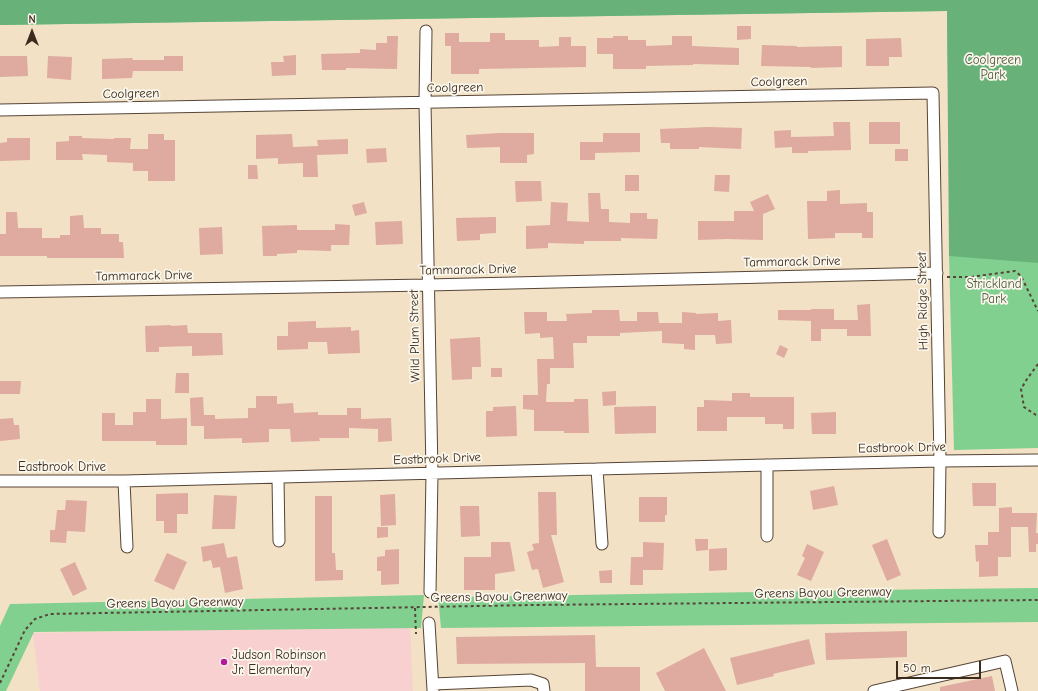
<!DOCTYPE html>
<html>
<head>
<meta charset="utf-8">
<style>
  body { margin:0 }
  #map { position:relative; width:1038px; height:691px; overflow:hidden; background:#f2e1c4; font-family:"Comic Neue",sans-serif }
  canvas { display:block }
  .north { position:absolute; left:12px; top:12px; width:40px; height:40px; -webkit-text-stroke:3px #fbf7ec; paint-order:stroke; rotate:0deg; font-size:11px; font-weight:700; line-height:16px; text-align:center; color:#3b2a1e }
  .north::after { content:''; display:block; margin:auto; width:14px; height:18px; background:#3b2a1e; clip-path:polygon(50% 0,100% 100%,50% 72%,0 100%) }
  .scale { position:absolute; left:896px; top:661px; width:85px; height:18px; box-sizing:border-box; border:2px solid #3b2a1e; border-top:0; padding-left:5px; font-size:12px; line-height:14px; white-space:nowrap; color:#3b2a1e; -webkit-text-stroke:3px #fbf7ec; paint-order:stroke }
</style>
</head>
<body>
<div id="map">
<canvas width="1038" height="691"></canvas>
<div class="north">N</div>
<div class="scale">50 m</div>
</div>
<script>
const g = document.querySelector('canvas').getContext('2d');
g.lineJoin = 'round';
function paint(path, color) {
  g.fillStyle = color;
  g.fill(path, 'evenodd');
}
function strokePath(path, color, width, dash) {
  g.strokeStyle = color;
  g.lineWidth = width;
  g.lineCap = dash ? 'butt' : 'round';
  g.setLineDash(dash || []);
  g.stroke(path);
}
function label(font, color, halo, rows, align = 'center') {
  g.font = font + ' "Comic Neue",sans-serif';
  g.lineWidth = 3.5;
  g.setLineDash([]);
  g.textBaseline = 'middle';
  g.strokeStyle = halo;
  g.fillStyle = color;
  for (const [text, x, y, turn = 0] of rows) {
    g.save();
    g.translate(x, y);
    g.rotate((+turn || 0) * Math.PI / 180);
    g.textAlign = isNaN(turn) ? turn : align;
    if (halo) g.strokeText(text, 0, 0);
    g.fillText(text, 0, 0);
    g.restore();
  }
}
const built = new Path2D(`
  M410,626L413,691H40L33,633Z`);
const green = new Path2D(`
  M0,0H1038V448L954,450L949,256V169L947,11L0,25Z
  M1038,588V622L441,628L438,596L453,597L940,589Z
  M424,595L421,628L34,632L6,691H0V626L10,604Z`);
const forest = new Path2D(`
  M0,0H1038V263L949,256L947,11L0,25Z`);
const building = new Path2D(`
  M737,26H751V39L737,40Z
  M445,33H459V42H490V33H505V40H539V47L559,46V37H571V46H586V67L479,69V74H451V46H445Z
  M387,36H398L397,69L346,68V70H322L321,54L360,53V49L376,50V43H387Z
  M613,36H628V40H646V46L672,45V36H692V46L739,48V65L693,64V65L646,66V69H613V54H597V38H613Z
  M901,38L902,57H889V66H866V39Z
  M762,45L797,46V47L842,46V67L811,68V67L761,66Z
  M296,55V75L272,76L271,62H284L283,56Z
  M0,56H27L28,76L0,77Z
  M48,56L72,57L71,80L47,78Z
  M164,56H183V71H133L132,78L102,79V59L132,58L133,60H164Z
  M833,122H850L851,150L808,151V153H792V147L775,148L774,131L791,130V137L834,136Z
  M869,122H900V144H869Z
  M708,127L742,128L741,149L699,147V149H670V143H661L660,129Z
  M500,133H534V154L527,155V163H500V147L467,148L466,135Z
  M603,133H640V152L595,153V160H580V142H603Z
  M148,134H164V140H175V181H148V171H133V163L107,162V155L82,154L83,160H56V142L69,141V136H82V138L114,139V138H131L130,149H148Z
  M292,134L293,147L318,146L317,140L348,139V154L317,155L318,177H303V163L278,164V158L256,159V135Z
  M7,138H30V160L0,161V143L7,142Z
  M386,148L387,162L367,163L366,149Z
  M895,149H908V161H895Z
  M248,165H257L258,179H248Z
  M625,175H639V191H625Z
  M715,175H730L729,192L714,191Z
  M515,181H541L542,201L516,202Z
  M840,190V204L867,203V212H873V238H862V233H835V238L808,239L807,201H827V191Z
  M588,193H600L601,209H609V222L630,223V213H647V219H658L657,239L621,238V241H584V244L548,243V248L526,249V226L550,225L551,202L568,203L567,221L589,222Z
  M768,194L775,209L763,214V240L727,239L698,240V221H734V211H754L750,202Z
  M364,202L367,213L355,216L352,205Z
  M6,212H17L18,228H42V238H60V235H70V216L83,215L84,228H101V234H119V242H123L124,258H47V256H0V234H6Z
  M496,217V233L480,234V240L457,241L456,218Z
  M402,221L403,244L376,245L375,222Z
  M335,224L350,225L349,245H331V251L297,250V253L277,254V256H263L262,226L297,225V230H335Z
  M222,227L223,254L200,255L199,228Z
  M870,304L871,336H847V329H821V341H811V321L778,320V310H811V309H834V320H858L857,305Z
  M592,310H619L620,321H637V312H658L659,323H682V312L696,313V314L718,313V321L731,320L732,343L716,344L715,335H695V350L684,349V344L662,343V331L620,333V336H587V343H573L574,368H550V384H547L546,402H574V399H588L589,433H564V431H534V410L523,409V395H538L537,359H554L553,337L540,338V333L525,334L524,312H547V321H567L566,314L592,313Z
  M316,321V328L351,327V331L359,330L360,353L328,354L327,342H308V349L277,350V336H288V322Z
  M171,325V326L187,325L188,333H222L223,355L192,356V346L159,347V352H146L145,326Z
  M480,337L481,367H472V379L452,380L450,339Z
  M780,345L788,349L784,358L776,354Z
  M491,368H502V377H491Z
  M176,373H189V393H175Z
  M0,381H21L20,394H0Z
  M616,391V405L603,406L602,392Z
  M732,393H750V397H794V429H783V424H765V417H727V431H697V407H704V400L732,401Z
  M256,396H277V404L293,403L294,413L318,412V415H347V408H361V419L391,418L392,441L378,442V429L349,428V438H319L320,441L291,442L290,429H269V442L242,443V438L204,439V426H191L190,398L203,397L204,415H215V419L248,418V408H256Z
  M146,399H161V419L187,418V445H156V441H102V413H115V425H133V412H146Z
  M516,406L517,436L486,437V411H493V407Z
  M656,406V433L615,434L614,407Z
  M836,412V434H812L811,413Z
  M13,418L14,425H19L20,439L0,441V419Z
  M972,483H996V506H973Z
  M834,486L838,505L813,510L810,491Z
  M538,492H556L557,535H551L564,582L543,588L538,569L532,570L527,552L534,550L532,544L539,543Z
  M188,493V514H177V533H164V521H156V494Z
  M395,494L396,525L381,526L380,495Z
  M214,495L237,496L235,529H212Z
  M315,496H332V553H335L336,570H343V580L315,581Z
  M639,497H667V515H665V522H639Z
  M66,500L87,501L85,532L67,531L66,543L50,542V530H55L57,510H65Z
  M460,506H479L480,536L461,537Z
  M1012,507V513H1037L1036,533H1038V544H1036V552H1029L1028,527H1011V557H998V576L979,577V561L976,562L975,545H988V532H999V508Z
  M377,527H388V537L377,538Z
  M695,539H708V550L696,551Z
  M887,539L901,575L887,581L872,545Z
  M491,542H510L515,571L495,574V590H464V557H491Z
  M643,542L664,543L663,570H643V585H630L631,557H643Z
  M224,543L227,558L237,556L243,589L225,593L220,567L213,568L211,560L203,562L201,547Z
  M807,544L824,552L811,581L797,575L805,558L802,556Z
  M727,548V570L709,571V549Z
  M399,549V584L381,585V571H377V557L385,556V550Z
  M167,553L187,562L174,590L154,581Z
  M75,562L87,589L73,596L60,569Z
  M612,570V583H600L599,571Z
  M907,631V657L826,660L825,633Z
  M595,635L596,667H640V691H585V663L457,664L456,637Z
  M809,639L815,664L773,674L774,676L737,685L730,658Z
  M704,648L726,691H665L656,673Z
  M992,676L995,691H940V687Z`);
const path = new Path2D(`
  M947,277H970L1015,271L1021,276L1038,311
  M1038,364L1027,379L1021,389L1024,407L1036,415L1038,416
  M415,608L416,634
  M0,683L25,630L35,619L50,614L532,605L1038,600`);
const minor = new Path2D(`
  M426,31L425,103L432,473L430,592
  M0,110L933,93L940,461L939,532
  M0,292L428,285L937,273
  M767,465V536
  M597,469L602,544
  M278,478L279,541
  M0,481H124L597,469L940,461L1038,460
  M124,481L127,547
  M429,623L433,690
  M433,684L531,680L543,684L544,691
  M874,691L1005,661L1012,691`);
const markers = [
  [224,662,4,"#b5179e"]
];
const parkNames = [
  ["Coolgreen",993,60],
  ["Park",993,75],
  ["Strickland",994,284],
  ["Park",994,299]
];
const streetNames = [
  ["Coolgreen",779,82,-1],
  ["Coolgreen",455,88,-1],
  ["Coolgreen",131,94,-1],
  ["Tammarack Drive",792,262,-1],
  ["Tammarack Drive",468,270,-1],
  ["Tammarack Drive",144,276,-1],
  ["High Ridge Street",923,301,-91],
  ["Wild Plum Street",415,336,-91],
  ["Eastbrook Drive",902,448,-1],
  ["Eastbrook Drive",437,459,-2],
  ["Eastbrook Drive",62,467],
  ["Greens Bayou Greenway",823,593,-1],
  ["Greens Bayou Greenway",499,597,-1],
  ["Greens Bayou Greenway",175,603,-1]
];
const poiNames = [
  ["Judson Robinson",232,655],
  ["Jr. Elementary",232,670]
];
paint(built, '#f7d0cf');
paint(green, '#81d090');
paint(forest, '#68b27a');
paint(building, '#dfaaa0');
strokePath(minor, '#564537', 13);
strokePath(path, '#564537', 2, [3, 3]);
strokePath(minor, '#fff', 11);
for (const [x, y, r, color] of markers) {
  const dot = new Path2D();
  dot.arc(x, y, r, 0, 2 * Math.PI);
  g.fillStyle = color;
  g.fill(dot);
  strokePath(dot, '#fbf7ec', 1.5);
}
label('13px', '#505c40', '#fbf7ec', parkNames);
label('13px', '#3b2a1e', '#fbf7ec', streetNames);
label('13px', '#3b2a1e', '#fbf7ec', poiNames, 'left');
</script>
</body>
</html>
